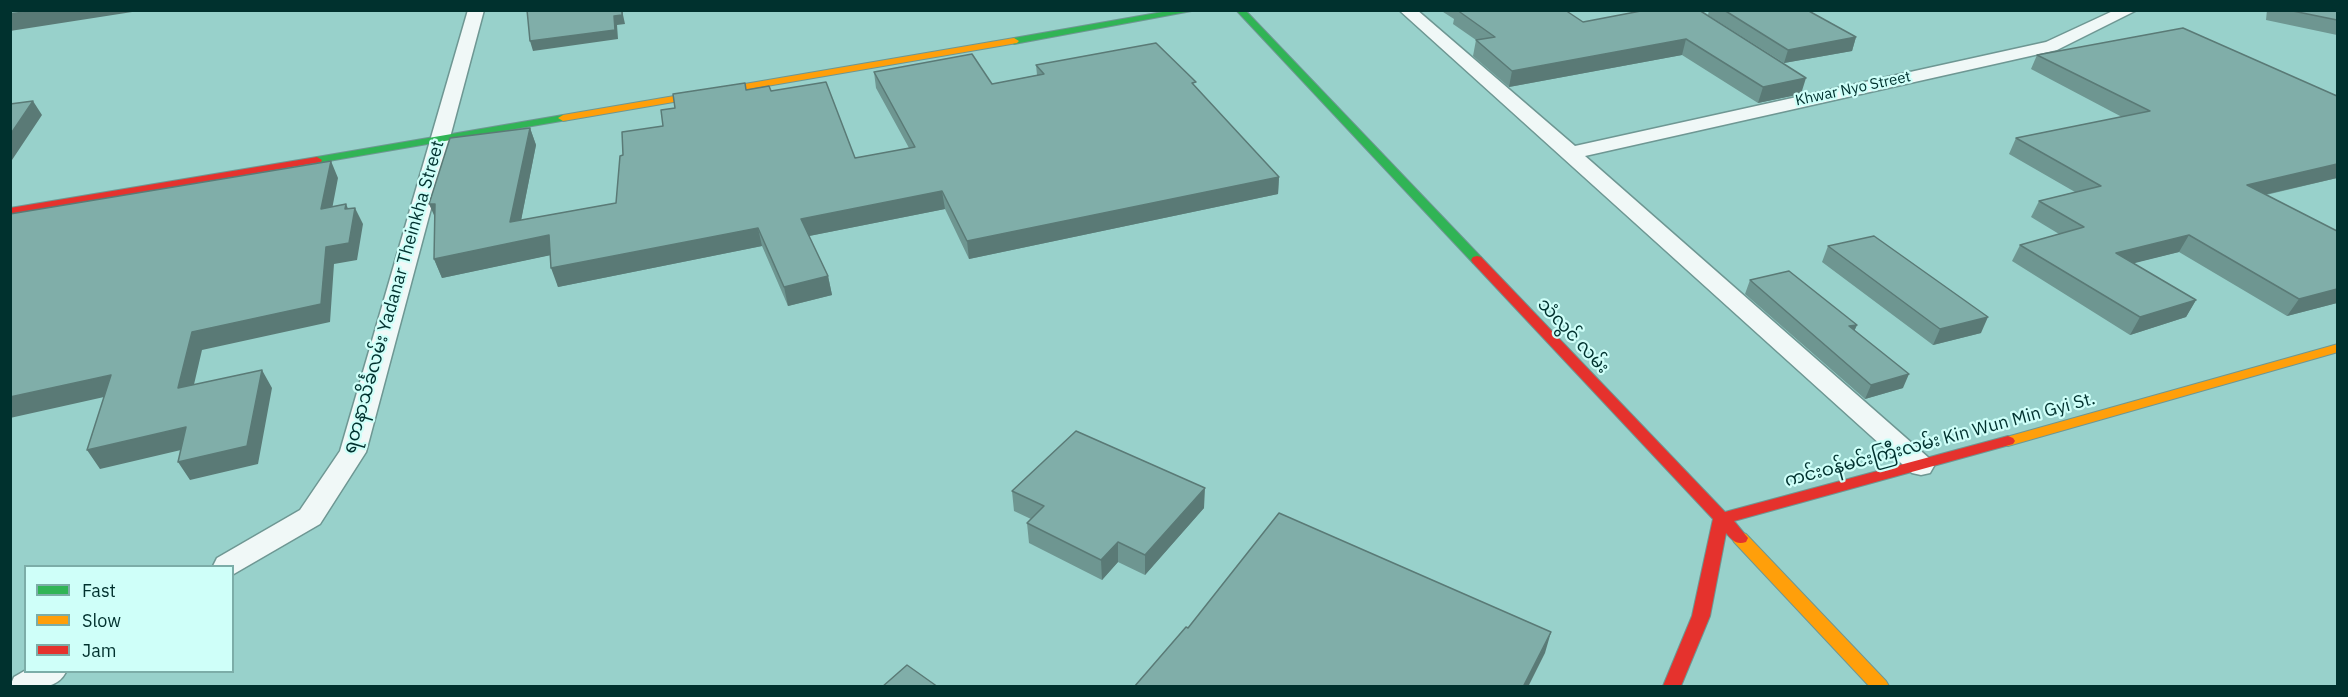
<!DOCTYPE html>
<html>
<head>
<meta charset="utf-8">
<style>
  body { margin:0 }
  #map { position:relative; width:2348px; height:697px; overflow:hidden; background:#98d1cb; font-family:"IBM Plex Sans",sans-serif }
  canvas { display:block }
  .frame { position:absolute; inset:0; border:12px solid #00312e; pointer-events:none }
  .legend { position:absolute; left:24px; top:565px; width:210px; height:108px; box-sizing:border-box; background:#cffff9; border:2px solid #7cada8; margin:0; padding:8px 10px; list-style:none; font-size:18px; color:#00312e }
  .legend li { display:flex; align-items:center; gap:12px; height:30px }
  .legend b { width:30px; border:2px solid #7cada8 }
</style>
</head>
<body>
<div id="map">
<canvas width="2348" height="697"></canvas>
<div class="frame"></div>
<ul class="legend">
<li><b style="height:8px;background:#30b455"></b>Fast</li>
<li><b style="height:8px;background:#ff9f0a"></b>Slow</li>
<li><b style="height:8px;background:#e5322d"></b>Jam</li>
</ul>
</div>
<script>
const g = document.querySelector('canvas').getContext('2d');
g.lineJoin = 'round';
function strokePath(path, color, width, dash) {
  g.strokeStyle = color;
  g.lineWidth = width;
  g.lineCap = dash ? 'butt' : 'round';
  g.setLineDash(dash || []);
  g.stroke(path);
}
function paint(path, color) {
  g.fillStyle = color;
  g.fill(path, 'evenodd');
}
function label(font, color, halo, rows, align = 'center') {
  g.font = font + ' "IBM Plex Sans","Noto Sans Myanmar",sans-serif';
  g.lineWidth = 4.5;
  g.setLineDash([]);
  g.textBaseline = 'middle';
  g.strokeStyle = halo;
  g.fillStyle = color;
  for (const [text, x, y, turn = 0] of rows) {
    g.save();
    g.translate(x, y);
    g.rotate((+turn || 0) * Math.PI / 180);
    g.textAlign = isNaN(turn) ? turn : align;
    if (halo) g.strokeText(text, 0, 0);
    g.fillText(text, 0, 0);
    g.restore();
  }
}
const street = new Path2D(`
  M468,10H484L366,452L320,524L232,575V566H213L217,558L300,510L340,451Z
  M1399,10H1417L1575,146L2046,42L2115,10H2137L2057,50L1585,156L1930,459L1934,466L1930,473L1921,475L1912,473Z
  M26,670V672H66C55,693 31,686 10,686L14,677Z`);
const fast = new Path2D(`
  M1174,10H1197L1014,44L1009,41L1014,38Z
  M1236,10H1245L1481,257L1483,260L1481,263H1473Z
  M563,115L567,116V120L317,163L312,160L317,157Z`);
const slow = new Path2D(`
  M1014,38L1019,41L1017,43L563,121L558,118L563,115Z
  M2338,344V352L2008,446L2003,444L2001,441L2003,438Z
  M1740,532L1746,534L1886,681L1889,686H1869L1734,542L1732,538L1734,534Z`);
const jam = new Path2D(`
  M317,157L322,160L321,162L10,215V208Z
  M1477,256L1481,257L1725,512L2008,436L2013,438L2015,441L2013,444L1734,521L1748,538L1746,542C1736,545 1732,540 1726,533L1710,616L1681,686H1663L1692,616L1713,519L1473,263L1471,260L1473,257Z`);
const wall = new Path2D(`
  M1440,10H1565L1583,22L1646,10L1801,94L1758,103L1682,55L1509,87L1473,56L1476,40L1453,24L1454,19Z
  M1709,10H1807L1856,37L1852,51L1784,63L1708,15Z
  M2267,10H2337V35L2266,20Z
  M2037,55L2337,96V178L2266,195L2337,231V303L2287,316L2179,252L2133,263L2196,300L2186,317L2130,335L2012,261L2020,245L2059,234L2031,217L2039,201L2075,192L2009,154L2016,138L2122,117L2031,69Z
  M1036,65L1196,88L1279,177L1278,194L969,259L945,209L809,236L828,276L832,295L788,306L762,246L558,287L550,255L442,278L434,259L530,128L536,145L521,220L616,203L623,155L663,126L675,108L746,90L771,91L855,158L909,148L876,88L874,72L992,84L1037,75Z
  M1828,246L1981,333L1933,345L1822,262Z
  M1750,280L1857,325L1854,331L1903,388L1865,399L1745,294Z
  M1012,491L1204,508L1145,575L1118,562L1102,580L1029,543L1027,523L1031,519L1014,511Z`);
const shadedWall = new Path2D(`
  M37,10H145L10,31V14Z
  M622,10L625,24L617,25L618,39L533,51L530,41L614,16Z
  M1856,37L1852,51L1784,63L1788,50Z
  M1686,39L1682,55L1509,87L1512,71Z
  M1806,78L1801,94L1758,103L1763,87Z
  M33,101L42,115L10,163V135Z
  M530,128L536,145L517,241L510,222Z
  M331,161L338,178L329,225L321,209Z
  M2337,164V178L2237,201L2247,185Z
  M1279,177L1278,194L969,259L967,241Z
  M942,191L945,209L804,237L801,219Z
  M346,204L353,220L355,208L363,224L357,260L334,264L330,322L202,350L189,406L178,388L192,332L326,247L345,209Z
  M429,204H435L437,222Z
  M758,228L762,246L558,287L551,268Z
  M549,235L556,254L442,278L434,259Z
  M2189,235L2179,252L2107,270L2116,253Z
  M828,276L832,295L788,306L784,287Z
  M2337,289V303L2287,316L2299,299Z
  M2196,300L2186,317L2130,335L2140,317Z
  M1988,317L1981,333L1933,345L1940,329Z
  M1857,325L1851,338L1849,326Z
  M262,370L272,388L258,464L190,480L178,462Z
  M1909,374L1903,388L1865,399L1871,385Z
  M111,375L122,393L10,418V397Z
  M186,427L198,446L100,469L87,450Z
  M1205,488L1204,508L1145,575V555Z
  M1118,542V562L1102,580L1101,560Z
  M1551,632L1545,653L1528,687H1523Z`);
const building = new Path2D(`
  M10,10H37L10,14Z
  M527,10H622V15L614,16L615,30L530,41Z
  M1457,10H1565L1583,22L1646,10H1699L1806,78L1763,87L1686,39L1512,71L1476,40L1495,37Z
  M1724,10H1807L1856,37L1788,50Z
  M2288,10H2337V20Z
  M2183,28L2337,96V164L2247,185L2337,231V289L2299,299L2189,235L2116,253L2196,300L2140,317L2020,245L2084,227L2039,201L2101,186L2016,138L2150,111L2037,55Z
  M1156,43L1196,82L1192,83L1279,177L967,241L942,191L801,219L828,276L784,287L758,228L551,268L549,235L434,259L435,204H429L450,138L530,128L510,222L616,203L620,156L623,155L622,132L663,126L661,110L675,108L673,94L745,83L746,90L769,86L771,91L826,82L855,158L915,147L874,72L972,54L992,84L1044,74L1036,65Z
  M33,101L10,135V104Z
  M331,161L321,209L346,204L345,209L355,208L349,243L326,247L321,304L192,332L178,388L262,370L247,446L178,462L186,427L87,450L111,375L10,397V214Z
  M1874,236L1988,317L1940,329L1828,246Z
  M1789,271L1857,325L1849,326L1909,374L1871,385L1750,280Z
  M1076,431L1205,488L1145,555L1118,542L1101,560L1027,523L1044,506L1012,491Z
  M1279,513L1551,632L1523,687H1134L1186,627L1188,628Z
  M907,665L938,687H882Z`);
const farStreetnames = [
  ["Khwar Nyo Street",1853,89,-12]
];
const streetNames = [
  ["ရတနာသိင်္ခလမ်း Yadanar Theinkha Street",394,297,-74],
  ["သံလွင် လမ်း",1573,336,47],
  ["ကင်းဝန်မင်းကြီးလမ်း Kin Wun Min Gyi St.",1940,440,-15]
];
strokePath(street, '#6e9793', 3);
strokePath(fast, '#6e9793', 2);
strokePath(slow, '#6e9793', 2);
strokePath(jam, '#6e9793', 2);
paint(street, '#f0f8f7');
paint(fast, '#30b455');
paint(slow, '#ff9f0a');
paint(jam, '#e5322d');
paint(wall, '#6e9691');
paint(shadedWall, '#5a7a76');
paint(building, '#80aea9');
strokePath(building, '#5a7a76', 1.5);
label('15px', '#00312e', '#cffff9', farStreetnames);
label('18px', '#00312e', '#cffff9', streetNames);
</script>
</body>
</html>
